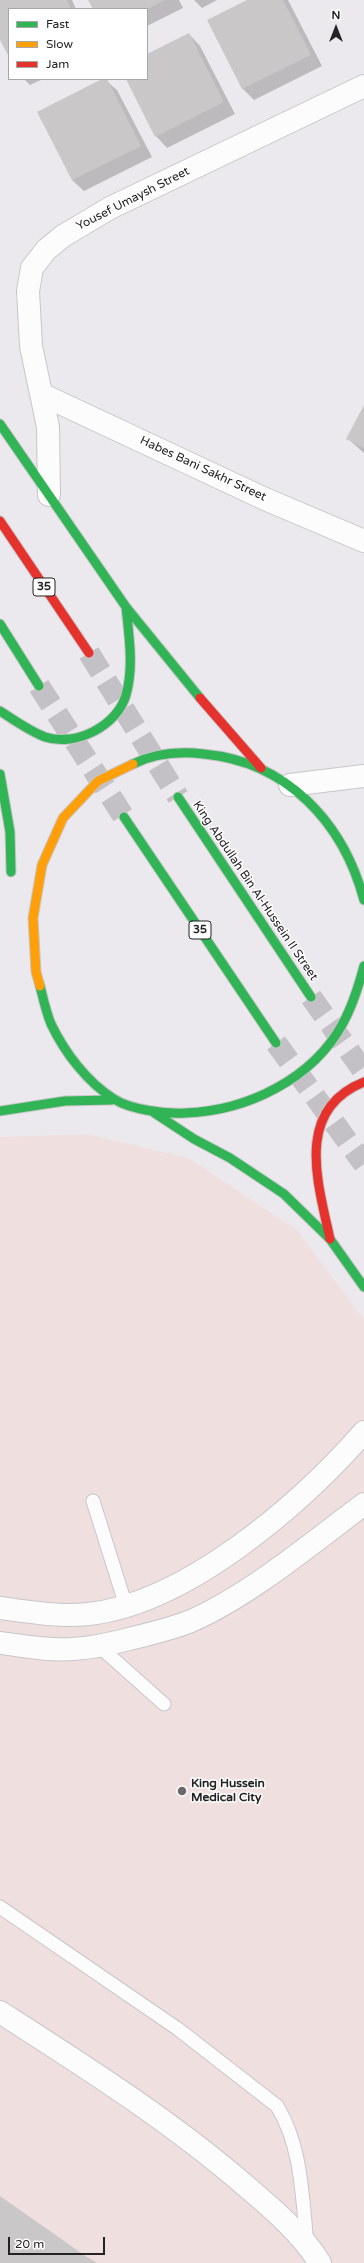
<!DOCTYPE html>
<html>
<head>
<meta charset="utf-8">
<style>
  body { margin:0 }
  #map { position:relative; width:364px; height:2263px; overflow:hidden; background:#ebe9ed; font-family:"Varela Round",sans-serif }
  canvas { display:block }
  .legend { position:absolute; left:8px; top:8px; width:140px; height:72px; box-sizing:border-box; background:#fff; border:1px solid #a7a7a7; margin:0; padding:5px 7px; list-style:none; font-size:12px; color:#242224 }
  .legend li { display:flex; align-items:center; gap:8px; height:20px }
  .legend b { width:20px; border:1px solid #a7a7a7 }
  .north { position:absolute; left:316px; top:8px; width:40px; height:40px; -webkit-text-stroke:3px #fff; paint-order:stroke; rotate:0deg; font-size:11px; font-weight:700; line-height:16px; text-align:center; color:#242224 }
  .north::after { content:''; display:block; margin:auto; width:14px; height:18px; background:#242224; clip-path:polygon(50% 0,100% 100%,50% 72%,0 100%) }
  .scale { position:absolute; left:8px; top:2237px; width:97px; height:18px; box-sizing:border-box; border:2px solid #242224; border-top:0; padding-left:5px; font-size:12px; line-height:14px; white-space:nowrap; color:#242224; -webkit-text-stroke:3px #fff; paint-order:stroke }
</style>
</head>
<body>
<div id="map">
<canvas width="364" height="2263"></canvas>
<ul class="legend">
<li><b style="height:5px;background:#30b455"></b>Fast</li>
<li><b style="height:5px;background:#ff9f0a"></b>Slow</li>
<li><b style="height:5px;background:#e5322d"></b>Jam</li>
</ul>
<div class="north">N</div>
<div class="scale">20 m</div>
</div>
<script>
const g = document.querySelector('canvas').getContext('2d');
g.lineJoin = 'round';
function paint(path, color) {
  g.fillStyle = color;
  g.fill(path, 'evenodd');
}
function strokePath(path, color, width, dash) {
  g.strokeStyle = color;
  g.lineWidth = width;
  g.lineCap = dash ? 'butt' : 'round';
  g.setLineDash(dash || []);
  g.stroke(path);
}
function label(font, color, halo, rows, align = 'center') {
  g.font = font + ' "Varela Round",sans-serif';
  g.lineWidth = 3;
  g.setLineDash([]);
  g.textBaseline = 'middle';
  g.strokeStyle = halo;
  g.fillStyle = color;
  for (const [text, x, y, turn = 0] of rows) {
    g.save();
    g.translate(x, y);
    g.rotate((+turn || 0) * Math.PI / 180);
    g.textAlign = isNaN(turn) ? turn : align;
    if (halo) g.strokeText(text, 0, 0);
    g.fillText(text, 0, 0);
    g.restore();
  }
}
const medical = new Path2D(`
  M87,1134L188,1158L297,1230L364,1320V2263H0V1137Z`);
const shadow = new Path2D(`
  M0,0H72L76,9H9V55L0,37Z
  M89,0H179L183,8L147,26V9H94Z
  M194,0H217L202,8Z
  M249,0H288L322,66L254,100L243,89L208,21Z
  M189,34L200,46L235,114L167,148L156,136L127,79H147V55Z
  M24,79H43L30,85Z
  M104,79L117,90L152,157L84,191L72,180L38,112Z
  M364,407V453L347,438Z`);
const building = new Path2D(`
  M0,0H67L71,9H9V57L0,40Z
  M88,0H165L147,9H93Z
  M247,0H283L311,55L242,89L207,20Z
  M189,33L224,102L155,137L126,79H147V54Z
  M102,79H107L141,146L72,180L37,112Z
  M364,405V448L346,439Z
  M0,2196L84,2255L97,2263H0Z`);
const highwayTunnel = new Path2D(`
  M89,653L178,797
  M39,686L124,817
  M311,997L364,1072
  M276,1043L364,1164`);
const lane = new Path2D(`
  M93,1501L126,1606
  M100,1647L164,1704
  M0,1907L178,2029L277,2106C302,2146 302,2198 307,2243`);
const street = new Path2D(`
  M43,395L265,499L364,541
  M49,495L48,427L31,346L28,291L32,268L46,250L63,236L110,208L364,86
  M290,785L364,776
  M0,1608C29,1612 59,1617 88,1614C186,1604 301,1504 364,1432
  M0,1643C24,1646 48,1651 73,1649C92,1648 110,1644 129,1639C150,1634 171,1629 191,1621C250,1595 312,1543 364,1504
  M0,2012C84,2066 171,2121 247,2187C274,2210 301,2233 320,2263`);
const fast = new Path2D(`
  M0,424L126,607L200,698
  M0,624L39,686
  M0,711C14,720 29,731 45,737C76,747 117,726 126,695C134,667 129,636 126,607
  M133,764C155,753 179,751 204,754C287,762 343,822 364,900
  M0,774L10,832L11,872
  M178,797L311,997
  M124,817L276,1043
  M40,986C43,998 46,1012 51,1024C65,1053 87,1082 114,1099C131,1110 166,1114 185,1113C247,1111 313,1079 343,1023C353,1005 359,985 364,966
  M0,1111L65,1101L112,1100
  M153,1112L194,1139L230,1158L284,1194L330,1239L364,1287`);
const slow = new Path2D(`
  M40,986L36,972L33,918L42,865L63,818L98,781L133,764`);
const jam = new Path2D(`
  M0,521L89,653
  M200,698L261,768
  M330,1239C318,1183 294,1110 364,1082`);
const markers = [
  [182,1791,5,"#6a686a"]
];
const shields = [
  [44,587,22],
  [200,930,22]
];
const shieldNames = [
  ["35",44,587],
  ["35",200,930]
];
const streetNames = [
  ["Yousef Umaysh Street",133,199,-27],
  ["Habes Bani Sakhr Street",203,469,25],
  ["King Abdullah Bin Al-Hussein II Street",255,891,56]
];
const poiNames = [
  ["King Hussein",191,1784],
  ["Medical City",191,1798]
];
paint(medical, '#efe0df');
paint(shadow, '#0003');
paint(building, '#c9c7c8');
strokePath(highwayTunnel, '#c3c1c5', 22, [22, 11]);
strokePath(lane, '#c8c6c9', 15);
strokePath(street, '#c8c6c9', 24);
strokePath(fast, '#c8c6c9', 11);
strokePath(slow, '#c8c6c9', 11);
strokePath(jam, '#c8c6c9', 11);
strokePath(lane, '#fcfcfc', 13);
strokePath(street, '#fcfcfc', 22);
strokePath(fast, '#30b455', 9);
strokePath(slow, '#ff9f0a', 9);
strokePath(jam, '#e5322d', 9);
for (const [x, y, r, color] of markers) {
  const dot = new Path2D();
  dot.arc(x, y, r, 0, 2 * Math.PI);
  g.fillStyle = color;
  g.fill(dot);
  strokePath(dot, '#fff', 1.5);
}
for (const [x, y, w] of shields) {
  const box = new Path2D();
  box.roundRect(x - w / 2, y - 9, w, 18, 3);
  g.fillStyle = '#fff';
  g.fill(box);
  strokePath(box, '#242224', 1);
}
label('bold 11px', '#242224', null, shieldNames);
label('12px', '#242224', '#fff', streetNames);
label('bold 12px', '#242224', '#fff', poiNames, 'left');
</script>
</body>
</html>
